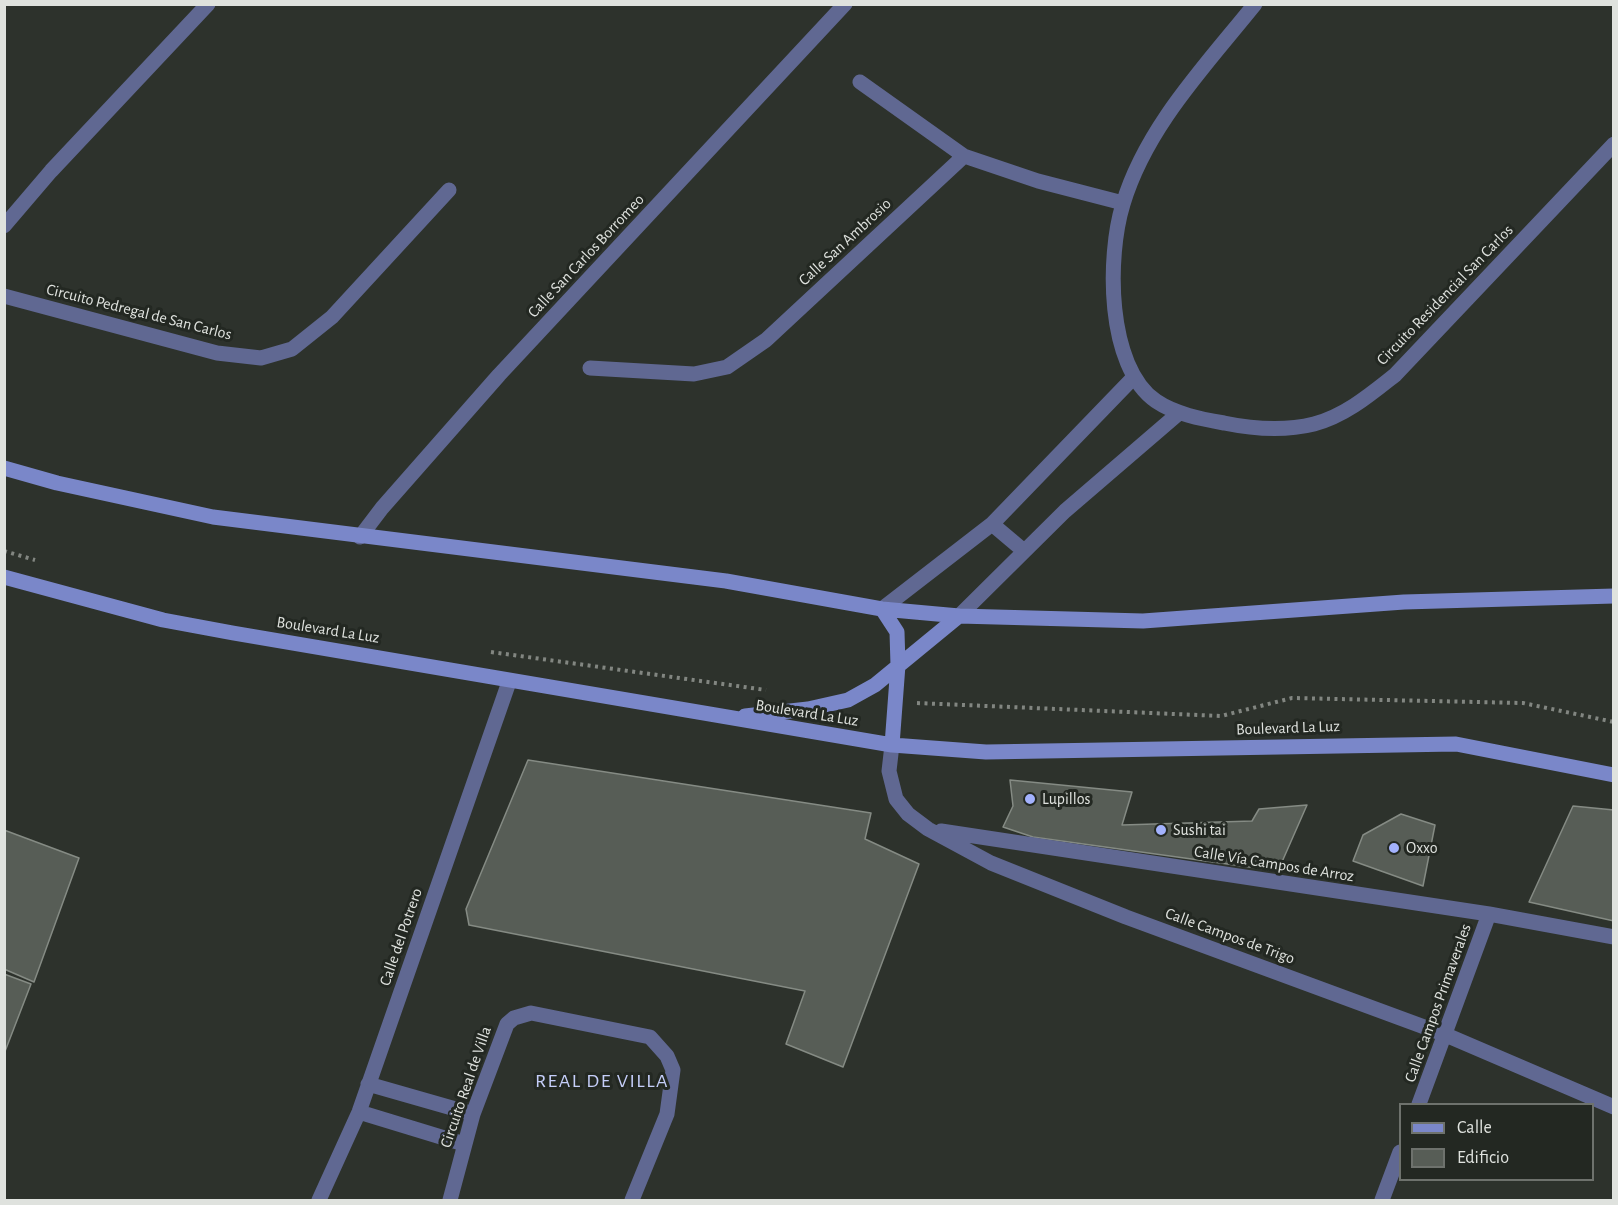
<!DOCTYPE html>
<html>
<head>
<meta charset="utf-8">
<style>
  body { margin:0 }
  #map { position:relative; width:1618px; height:1205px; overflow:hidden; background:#2d322c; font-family:"Alegreya Sans",sans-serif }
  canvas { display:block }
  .frame { position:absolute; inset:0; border:6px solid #dfe2de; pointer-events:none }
  .legend { position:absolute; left:1399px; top:1103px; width:195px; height:78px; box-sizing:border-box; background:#232822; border:2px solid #6e726d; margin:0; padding:8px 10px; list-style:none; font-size:18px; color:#dfe2de }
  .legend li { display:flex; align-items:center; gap:12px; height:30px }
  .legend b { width:30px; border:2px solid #6e726d }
</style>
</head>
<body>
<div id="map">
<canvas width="1618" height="1205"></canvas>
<div class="frame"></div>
<ul class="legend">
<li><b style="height:8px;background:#7a87c9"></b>Calle</li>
<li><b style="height:16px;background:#575d56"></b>Edificio</li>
</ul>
</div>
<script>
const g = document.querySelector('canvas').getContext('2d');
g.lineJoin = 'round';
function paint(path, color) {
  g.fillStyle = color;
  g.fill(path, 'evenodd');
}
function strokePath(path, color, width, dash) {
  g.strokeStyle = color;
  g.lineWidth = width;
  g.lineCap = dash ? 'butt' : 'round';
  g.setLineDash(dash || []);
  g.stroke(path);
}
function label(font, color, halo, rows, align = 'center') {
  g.font = font + ' "Alegreya Sans",sans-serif';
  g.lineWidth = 6;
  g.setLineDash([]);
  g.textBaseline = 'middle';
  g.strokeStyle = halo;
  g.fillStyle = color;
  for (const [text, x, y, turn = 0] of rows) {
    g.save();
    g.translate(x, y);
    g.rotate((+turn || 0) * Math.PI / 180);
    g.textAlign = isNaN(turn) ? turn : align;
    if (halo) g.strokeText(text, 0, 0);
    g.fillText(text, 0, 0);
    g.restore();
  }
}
const building = new Path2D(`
  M528,760L871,813L865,839L919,864L843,1067L786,1044L805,991L469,925L466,909Z
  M1010,780L1132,792L1122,825L1252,821L1259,809L1307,805L1278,871L1033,837L1003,827L1013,806Z
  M1573,806L1614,810V921L1529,902Z
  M1401,814L1435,825L1423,886L1353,861L1363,835Z
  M4,830L79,858L34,982L4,969Z
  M4,974L31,984L4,1054Z`);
const path = new Path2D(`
  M4,551L35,560
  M491,652L766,690
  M917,703L1221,716L1292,698L1523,703L1614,722`);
const street = new Path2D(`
  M1255,4C1206,65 1146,127 1123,204C1107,256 1106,366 1156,401C1175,414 1201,419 1224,423C1253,429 1286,431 1314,424C1345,416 1371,394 1395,375L1614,144
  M860,82L964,156
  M4,226L51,171L208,4
  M4,296L217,353L261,358L292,349L332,317L449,190
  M590,368L694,374L727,367L766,340L964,156L1038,181L1123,203
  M992,524L1024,551
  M360,537L382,508L499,375L845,4
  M882,609L992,524L1134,377
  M959,616L1065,511L1179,413
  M892,745L889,771L896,799L908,814L928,829L991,863L1126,917L1446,1035L1614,1107
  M941,831L1489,914L1614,937
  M368,1084L473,1114
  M1419,1104L1489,914
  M359,1112L464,1144
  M319,1200L359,1112L509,682
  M450,1200L473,1114L507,1024L514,1018L531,1013L650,1037L667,1056L673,1070L667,1114L632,1200
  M1382,1200L1400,1152`);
const secondary = new Path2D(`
  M4,468L57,483L213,517L726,581L882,609L959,616L1143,621L1404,602L1614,596
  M4,577L163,620L233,633L892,745L986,752L1456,744L1614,775
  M882,609L897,632L898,665L892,745
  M745,716L808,709L848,700L875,685L959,616`);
const markers = [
  [1030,799,6,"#a3b2fd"],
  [1161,830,6,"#a3b2fd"],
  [1394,848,6,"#a3b2fd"]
];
const streetNames = [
  ["Calle San Ambrosio",845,242,-43],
  ["Calle San Carlos Borromeo",586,256,-47],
  ["Circuito Residencial San Carlos",1445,295,-46],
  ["Circuito Pedregal de San Carlos",139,312,14],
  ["Boulevard La Luz",328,630,9],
  ["Boulevard La Luz",807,713,9],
  ["Boulevard La Luz",1288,728,-2],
  ["Calle Vía Campos de Arroz",1274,864,9],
  ["Calle Campos de Trigo",1230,936,20],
  ["Calle del Potrero",401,937,-71],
  ["Calle Campos Primaverales",1438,1003,-70],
  ["Circuito Real de Villa",466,1087,-71]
];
const poiNames = [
  ["Lupillos",1042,799],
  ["Sushi tai",1173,830],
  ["Oxxo",1406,848]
];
const quarterNames = [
  ["REAL DE VILLA",602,1081]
];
paint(building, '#575d56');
strokePath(building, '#858b84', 1.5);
strokePath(path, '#828681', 4, [3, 4.5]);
strokePath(street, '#606892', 15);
strokePath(secondary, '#7a87c9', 15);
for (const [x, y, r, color] of markers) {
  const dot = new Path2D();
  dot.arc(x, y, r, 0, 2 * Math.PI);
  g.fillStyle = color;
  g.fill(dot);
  strokePath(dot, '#232822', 2);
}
label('16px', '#dfe2de', '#232822', streetNames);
label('16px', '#dfe2de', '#232822', poiNames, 'left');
g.letterSpacing = '1.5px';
label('20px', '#c5cef9', '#232822', quarterNames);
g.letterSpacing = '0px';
</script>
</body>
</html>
